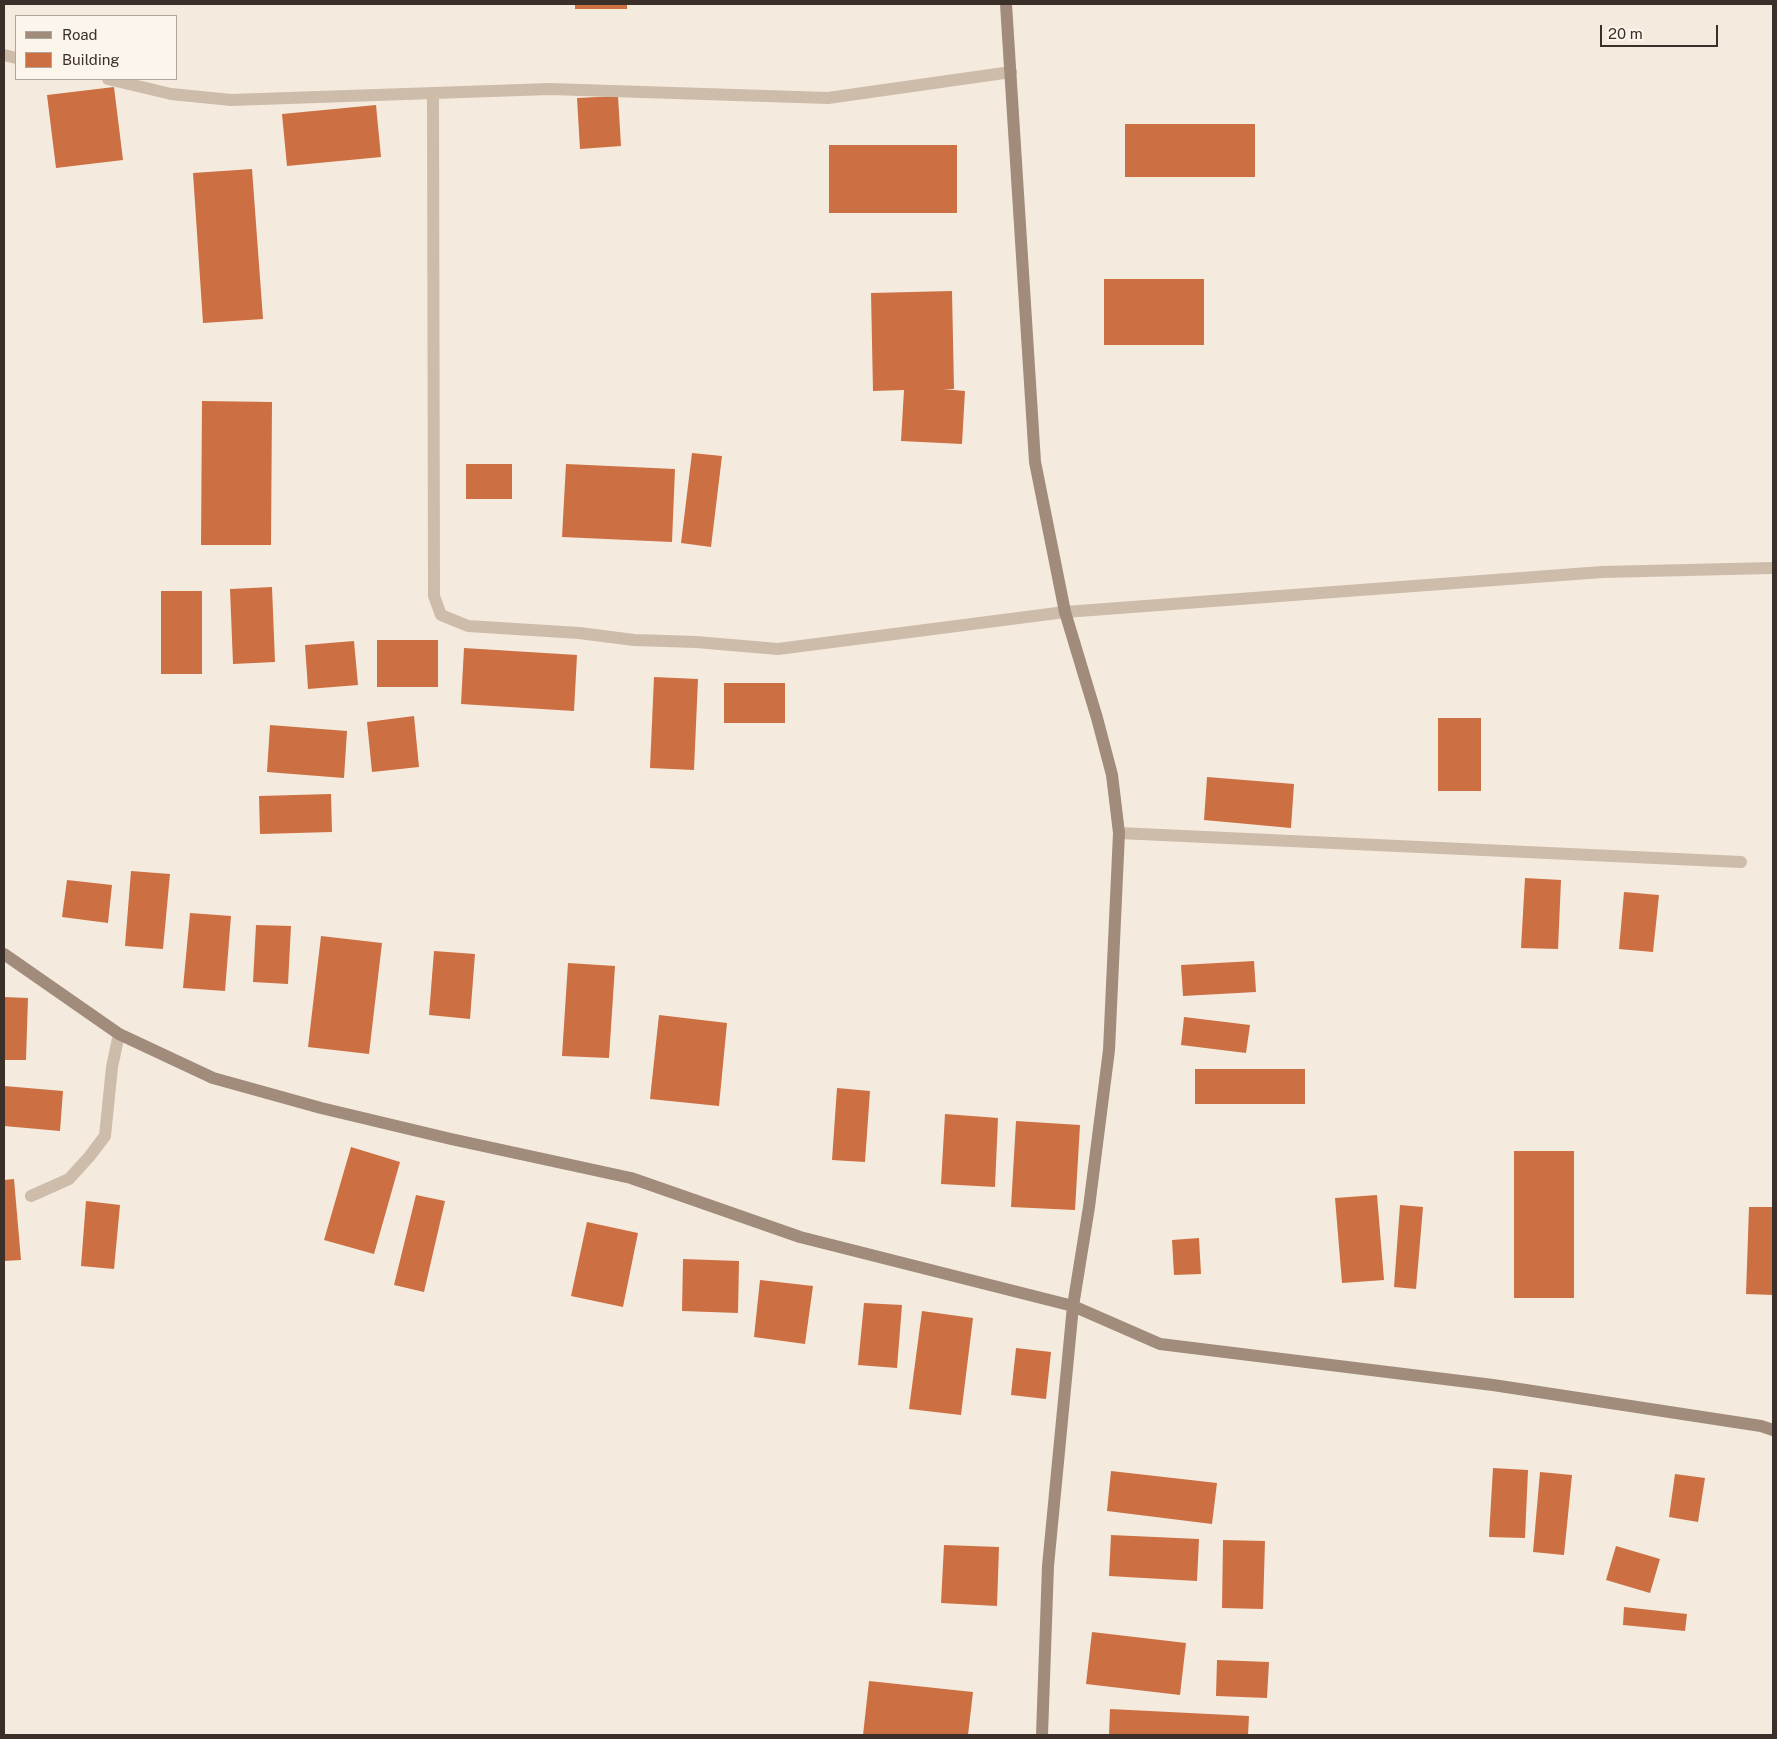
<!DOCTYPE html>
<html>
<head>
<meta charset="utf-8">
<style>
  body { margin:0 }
  #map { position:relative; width:1777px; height:1739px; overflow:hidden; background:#f4ebde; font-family:"Public Sans",sans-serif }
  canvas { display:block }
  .frame { position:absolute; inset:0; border:5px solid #3a3029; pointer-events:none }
  .legend { position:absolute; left:15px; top:15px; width:162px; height:65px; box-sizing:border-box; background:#fbf5eb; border:1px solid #aea69d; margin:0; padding:6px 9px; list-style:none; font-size:15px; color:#3a3029 }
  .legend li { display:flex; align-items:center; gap:10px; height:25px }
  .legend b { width:25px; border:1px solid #aea69d }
  .scale { position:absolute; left:1600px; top:25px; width:118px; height:22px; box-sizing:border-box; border:2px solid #3a3029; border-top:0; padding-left:6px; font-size:15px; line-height:18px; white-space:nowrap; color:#3a3029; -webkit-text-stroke:4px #fbf5eb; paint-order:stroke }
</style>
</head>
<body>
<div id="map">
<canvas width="1777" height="1739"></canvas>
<div class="frame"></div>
<ul class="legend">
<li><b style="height:6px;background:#a18b7a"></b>Road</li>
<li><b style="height:14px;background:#cc7043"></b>Building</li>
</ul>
<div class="scale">20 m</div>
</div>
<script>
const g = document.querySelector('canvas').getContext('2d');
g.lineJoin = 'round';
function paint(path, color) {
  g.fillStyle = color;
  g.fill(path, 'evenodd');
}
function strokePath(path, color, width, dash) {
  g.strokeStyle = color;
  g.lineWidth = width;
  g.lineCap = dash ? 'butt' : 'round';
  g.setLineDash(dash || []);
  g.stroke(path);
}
const building = new Path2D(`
  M575,4H627V9H575Z
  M114,87L123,160L56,168L47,95Z
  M618,96L621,146L580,149L577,98Z
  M376,105L381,157L287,166L282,114Z
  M1125,124H1255V177H1125Z
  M829,145H957V213H829Z
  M252,169L263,319L203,323L193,173Z
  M1104,279H1204V345H1104Z
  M952,291L954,389H943L965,391L962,444L901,441L904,390L873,391L871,293Z
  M202,401L272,402L271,545H201Z
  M692,453L722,456L711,547L681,543Z
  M466,464H512V499H466Z
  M566,464L675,469L672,542L562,537Z
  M272,587L275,662L233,664L230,589Z
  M161,591H202V674H161Z
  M377,640H438V687H377Z
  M354,641L358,685L308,689L305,645Z
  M464,648L577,655L574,711L461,704Z
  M654,677L698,679L694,770L650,768Z
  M724,683H785V723H724Z
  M414,716L419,767L372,772L367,722Z
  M1438,718H1481V791H1438Z
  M270,725L347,731L344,778L267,772Z
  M1207,777L1294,784L1291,828L1204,820Z
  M331,794L332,832L260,834L259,796Z
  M131,871L170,874L163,949L125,946Z
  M1525,878L1561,880L1558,949L1521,948Z
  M67,880L112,885L108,923L62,917Z
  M1624,892L1659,895L1653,952L1619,949Z
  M190,913L231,916L225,991L183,988Z
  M256,925L291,926L288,984L253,982Z
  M321,936L382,943L369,1054L308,1047Z
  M434,951L475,954L470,1019L429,1015Z
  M1254,961L1256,992L1183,996L1181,965Z
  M568,963L615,966L609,1058L562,1056Z
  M4,997L28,998L26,1060H4Z
  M659,1015L727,1023L719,1106L650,1099Z
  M1184,1017L1250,1025L1246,1053L1181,1045Z
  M1195,1069H1305V1104H1195Z
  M4,1086L63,1091L60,1131L4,1126Z
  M837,1088L870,1091L865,1162L832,1160Z
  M945,1114L998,1118L995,1187L941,1184Z
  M1016,1121L1080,1125L1075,1210L1011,1207Z
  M351,1147L400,1162L374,1254L324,1240Z
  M1514,1151H1574V1298H1514Z
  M14,1179L21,1260L4,1261V1180Z
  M416,1195L445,1201L424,1292L394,1285Z
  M1377,1195L1384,1280L1342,1283L1335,1198Z
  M86,1201L120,1205L114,1269L81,1266Z
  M1400,1205L1423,1207L1416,1289L1394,1287Z
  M1749,1207H1773V1295L1746,1294Z
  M587,1222L638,1233L623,1307L571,1296Z
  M1199,1238L1201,1274L1174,1275L1172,1240Z
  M683,1259L739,1261L738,1313L682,1311Z
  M760,1280L813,1286L805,1344L754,1337Z
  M864,1303L902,1305L897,1368L858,1365Z
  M922,1311L973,1318L961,1415L909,1409Z
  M1016,1348L1051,1352L1046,1399L1011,1395Z
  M1493,1468L1528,1470L1525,1538L1489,1537Z
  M1111,1471L1217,1483L1212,1524L1107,1511Z
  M1540,1472L1572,1475L1564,1555L1533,1552Z
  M1675,1474L1705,1478L1698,1522L1669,1517Z
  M1111,1535L1199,1539L1197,1581L1109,1576Z
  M1223,1540L1265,1541L1263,1609L1222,1608Z
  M944,1545L999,1547L997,1606L941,1603Z
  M1616,1546L1660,1559L1650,1593L1606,1580Z
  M1624,1607L1687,1614L1685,1631L1623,1625Z
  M1092,1632L1186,1643L1180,1695L1086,1684Z
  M1217,1660L1269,1662L1267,1698L1216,1696Z
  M869,1681L973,1692L968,1735H863Z
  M1110,1709L1249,1716L1248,1735H1109Z`);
const street = new Path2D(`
  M4,55L16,58
  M108,79L171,94L231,100L550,89L828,98L1011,72
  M433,93L434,596L441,615L468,626L579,633L634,640L696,642L778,649L1065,612L1602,572L1773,568
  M1119,833L1741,862
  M31,1196L69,1179L89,1157L105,1136L112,1067L119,1034`);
const secondary = new Path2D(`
  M1006,4L1035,462L1065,612L1097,718L1112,775L1119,833L1109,1050L1089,1207L1073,1306L1048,1566L1042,1735
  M4,954L119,1034L213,1078L321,1108L451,1139L631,1178L800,1237L1073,1306L1160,1344L1493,1385L1761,1426L1773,1430`);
paint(building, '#cc7043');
strokePath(street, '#cdbca9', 12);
strokePath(secondary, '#a18b7a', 12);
</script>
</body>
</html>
